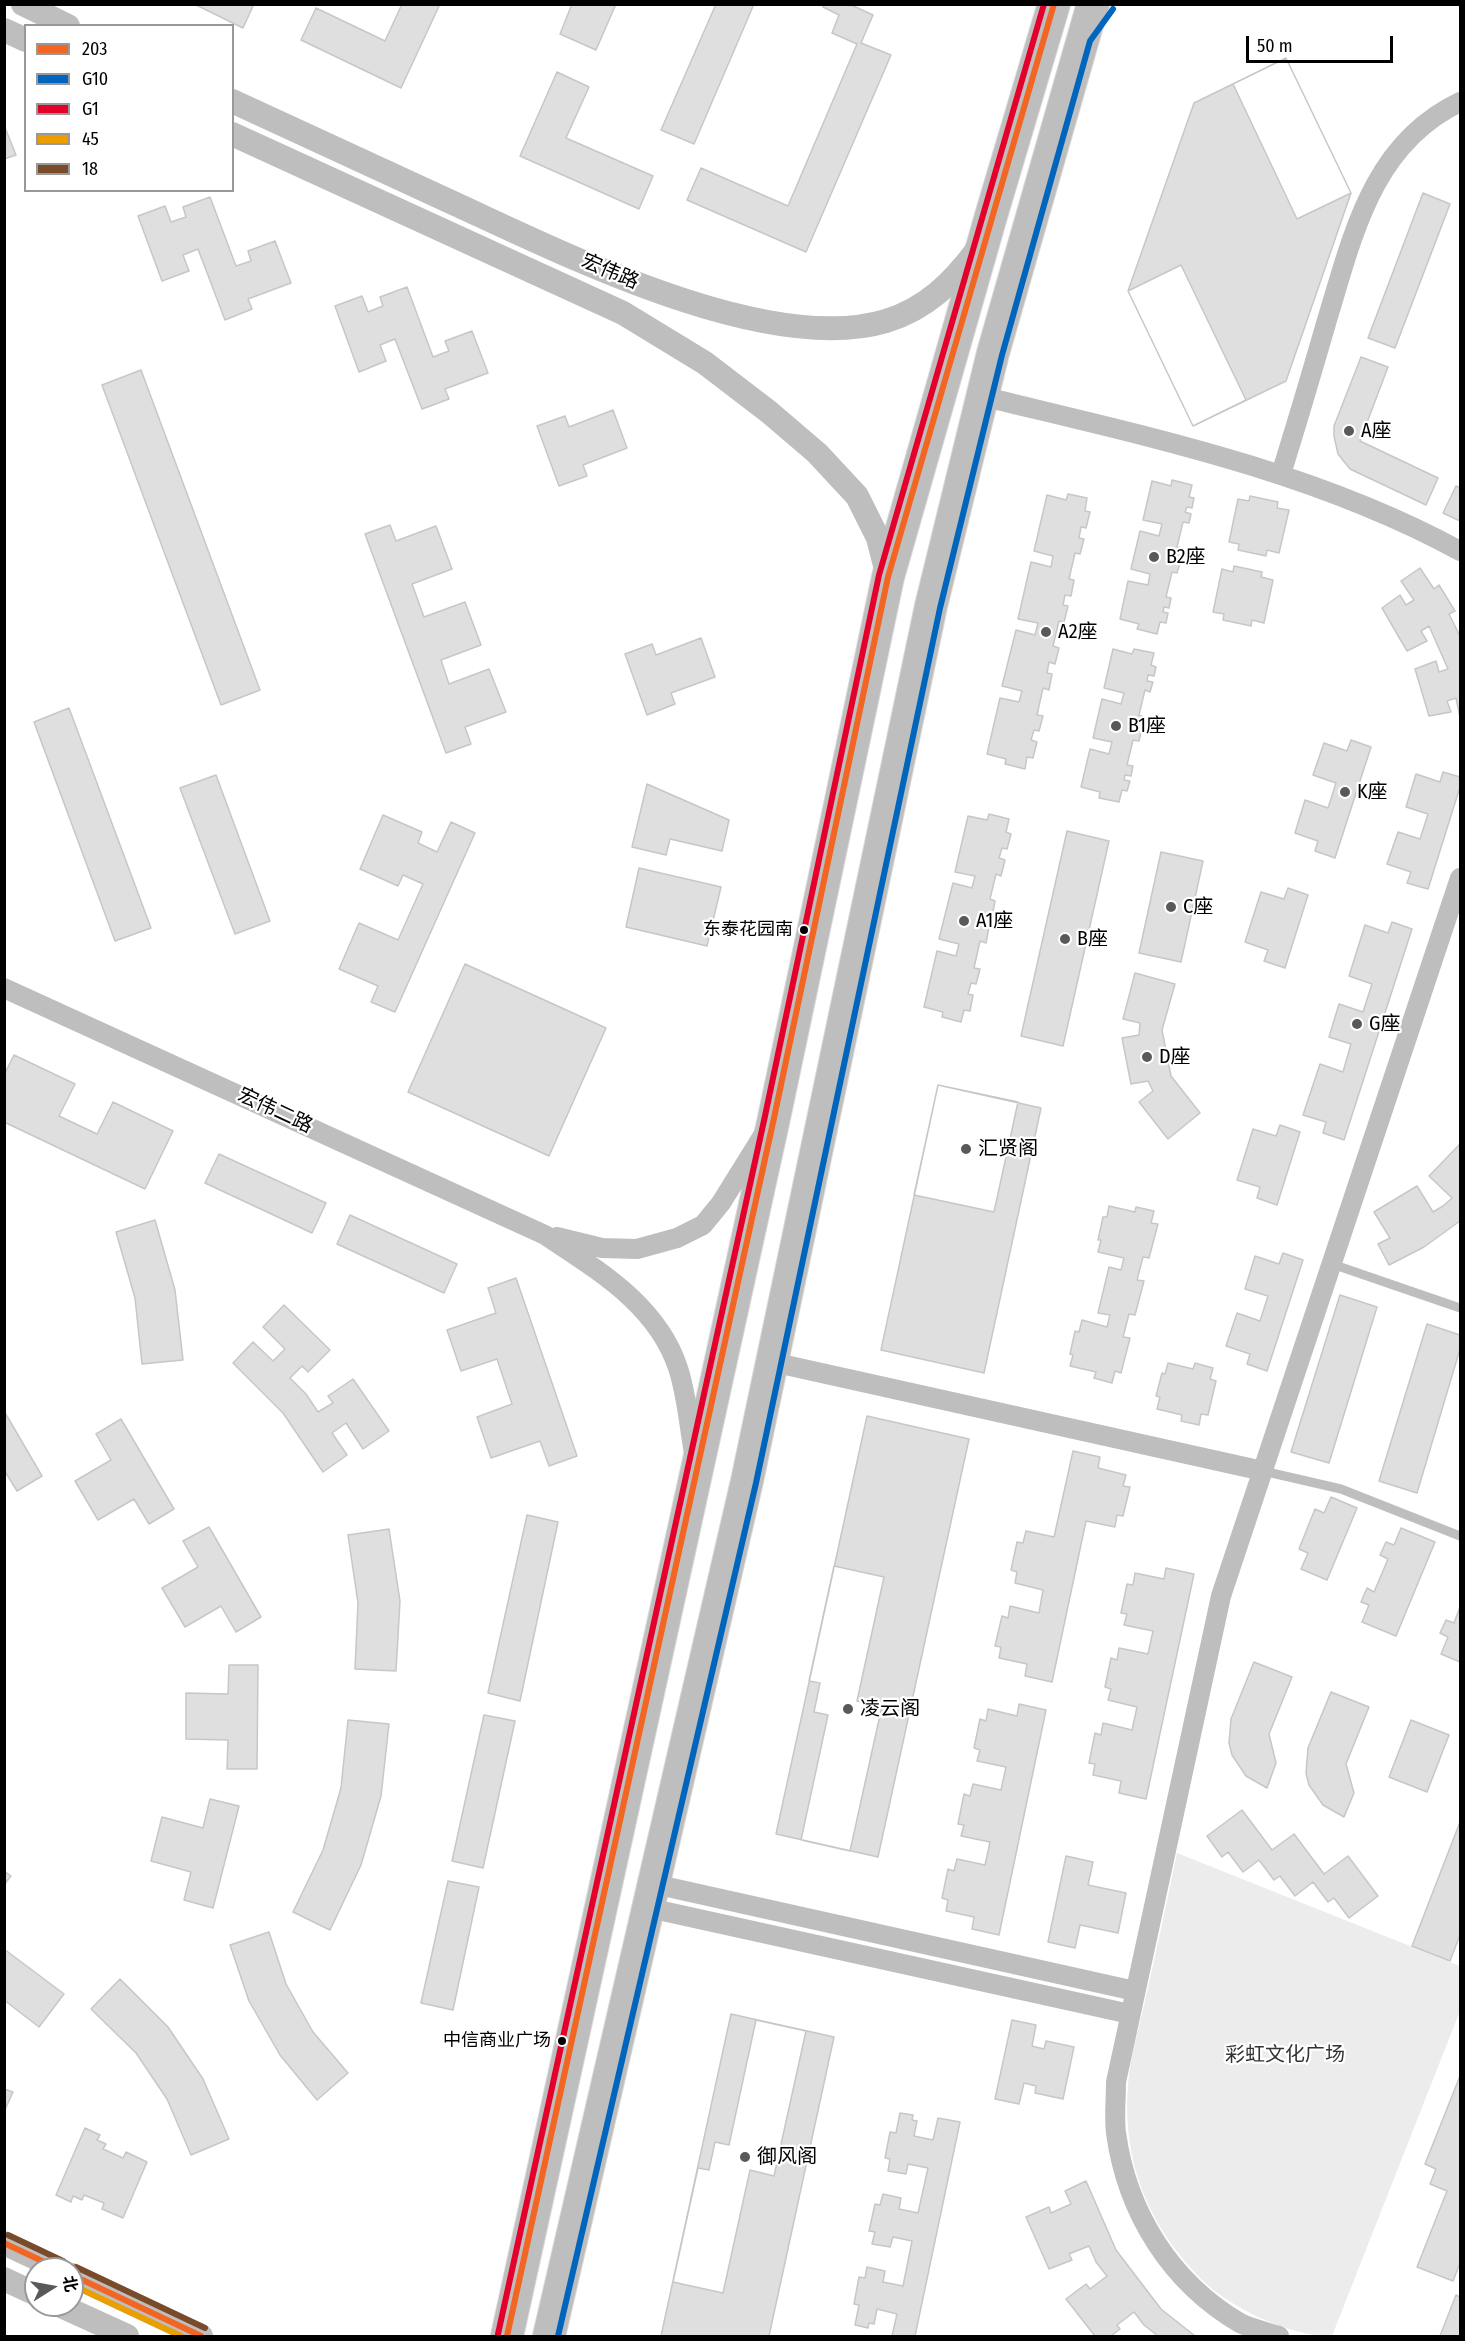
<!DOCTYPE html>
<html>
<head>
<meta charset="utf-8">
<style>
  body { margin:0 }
  #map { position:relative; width:1465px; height:2341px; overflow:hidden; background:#fff; font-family:"Fira Sans Condensed","Noto Sans SC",sans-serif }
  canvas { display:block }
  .frame { position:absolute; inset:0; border:6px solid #000; pointer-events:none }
  .legend { position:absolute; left:24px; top:24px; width:210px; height:168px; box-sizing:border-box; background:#fff; border:2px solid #999; margin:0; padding:8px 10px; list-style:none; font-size:18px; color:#000 }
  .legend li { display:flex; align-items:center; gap:12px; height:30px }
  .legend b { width:30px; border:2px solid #999 }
  .north { position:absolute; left:24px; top:2257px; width:60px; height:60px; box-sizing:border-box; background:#fff; border:2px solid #999; border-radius:50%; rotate:79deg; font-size:16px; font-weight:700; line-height:24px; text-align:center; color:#000 }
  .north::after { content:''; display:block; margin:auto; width:21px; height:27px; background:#595959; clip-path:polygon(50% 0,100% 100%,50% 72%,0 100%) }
  .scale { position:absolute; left:1246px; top:36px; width:147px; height:27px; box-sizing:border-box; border:3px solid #000; border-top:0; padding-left:8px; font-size:18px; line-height:21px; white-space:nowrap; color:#000; -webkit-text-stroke:4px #fff; paint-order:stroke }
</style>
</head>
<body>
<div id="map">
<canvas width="1465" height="2341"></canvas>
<div class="frame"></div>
<ul class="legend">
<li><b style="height:8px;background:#f26522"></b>203</li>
<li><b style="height:8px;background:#0065bd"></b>G10</li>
<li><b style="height:8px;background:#e4002b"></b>G1</li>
<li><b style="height:8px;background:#eb9e00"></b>45</li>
<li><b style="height:8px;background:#7a4b2a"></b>18</li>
</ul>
<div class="north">北</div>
<div class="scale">50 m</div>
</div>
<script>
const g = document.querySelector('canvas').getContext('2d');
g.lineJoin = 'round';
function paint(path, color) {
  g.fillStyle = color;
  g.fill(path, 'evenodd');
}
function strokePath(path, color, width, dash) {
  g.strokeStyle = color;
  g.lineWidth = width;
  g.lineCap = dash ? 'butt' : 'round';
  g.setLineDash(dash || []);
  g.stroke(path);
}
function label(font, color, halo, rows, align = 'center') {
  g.font = font + ' "Fira Sans Condensed","Noto Sans SC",sans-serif';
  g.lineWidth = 4.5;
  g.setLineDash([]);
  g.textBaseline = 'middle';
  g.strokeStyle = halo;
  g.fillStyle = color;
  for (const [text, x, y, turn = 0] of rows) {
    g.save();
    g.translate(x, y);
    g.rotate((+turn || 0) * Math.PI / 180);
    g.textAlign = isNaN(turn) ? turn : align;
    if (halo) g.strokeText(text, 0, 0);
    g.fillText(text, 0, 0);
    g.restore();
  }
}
const green = new Path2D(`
  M1177,1853L1460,1966V2011L1332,2336C1291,2337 1230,2308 1201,2279C1148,2225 1122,2162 1128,2085C1130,2056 1140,2025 1146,1996C1157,1948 1167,1901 1177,1853Z`);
const building = new Path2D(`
  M194,4H254L243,28Z
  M402,4H440L401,88L301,40L316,8L385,41Z
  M572,4H616L596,50L560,34Z
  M716,4H754L694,144L661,130Z
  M824,4H849L873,15L861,43L891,55L806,252L687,200L701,168L788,206L857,44L832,33L839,15L823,7Z
  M1286,58L1351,193L1286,381L1193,426L1128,291L1194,103Z
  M1286,58L1351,193L1297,219L1233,84Z
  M557,72L589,87L566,138L653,176L639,209L520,156Z
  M4,125L16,155L4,159Z
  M1423,193L1450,204L1395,348L1368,338Z
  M210,197L236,266L251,261L248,251L275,241L291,283L248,299L252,309L225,320L198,249L183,255L189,271L162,281L138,216L165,206L171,222L186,217L183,207Z
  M1181,265L1246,400L1193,426L1128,291Z
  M407,287L433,357L449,351L445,341L472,331L488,373L445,389L449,399L422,409L395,339L380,345L386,361L359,372L335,306L362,296L368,312L383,306L380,297Z
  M1361,357L1388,367L1360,441L1438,478L1426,505L1350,469L1338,454L1334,436V426Z
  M141,370L260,690L221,705L102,385Z
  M613,410L627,448L583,465L587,476L559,486L537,426L565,416L569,427Z
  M1172,480L1192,485L1189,497L1194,498L1192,508L1187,507L1185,512L1191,514L1189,523L1183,522L1177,547L1183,548L1180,558L1175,557L1174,562L1180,563L1177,573L1172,572L1166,597L1171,598L1169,608L1164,607L1163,612L1168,613L1166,623L1160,622L1157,634L1137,629L1139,624L1120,619L1128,581L1148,585L1150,574L1131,569L1140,531L1159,536L1162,524L1143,520L1152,481L1171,486Z
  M1456,486L1460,488V521L1443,513Z
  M1068,494L1087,498L1085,511L1090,512L1086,528L1081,527L1079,538L1084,539L1080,554L1075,553L1069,579L1074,580L1071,596L1065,595L1063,605L1068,606L1064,622L1059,621L1053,646L1059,648L1055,664L1049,662L1047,673L1052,674L1049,690L1043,688L1037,715L1043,716L1039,731L1034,730L1031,740L1037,742L1033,758L1027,757L1025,769L1005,764L1006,759L987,754L1000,698L1019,702L1022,691L1002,686L1016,630L1035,635L1038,623L1018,619L1031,562L1051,567L1053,556L1034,551L1047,495L1066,500Z
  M1250,496L1278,502L1277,508L1289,510L1279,553L1267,550L1266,556L1238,550L1239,544L1229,542L1238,499L1249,501Z
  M390,525L396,541L436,526L452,569L412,584L424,617L465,602L481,645L441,660L449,684L489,669L506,712L465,727L471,744L446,753L365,534Z
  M1234,566L1262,572L1261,577L1273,580L1264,623L1252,620L1251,626L1223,620L1224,614L1213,612L1222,569L1233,572Z
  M1420,568L1434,589L1439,585L1455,611L1449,614L1460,636V717L1456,698L1447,701L1451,712L1429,716L1415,669L1436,661L1439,672L1448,669L1429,626L1421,631L1427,641L1407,651L1382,608L1400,595L1406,605L1414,600L1401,581Z
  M701,638L715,677L671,693L675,704L647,715L625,654L652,644L656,655Z
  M1113,649L1132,654L1134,649L1154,653L1151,665L1156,667L1154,676L1148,675L1147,681L1153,682L1150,692L1145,690L1139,715L1144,717L1142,726L1137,725L1136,730L1141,732L1139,741L1133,740L1127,765L1133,766L1131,776L1125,775L1124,780L1130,781L1127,791L1122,790L1119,802L1099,798L1100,792L1081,787L1090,749L1109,754L1112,742L1093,738L1102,699L1121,704L1124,693L1104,688Z
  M69,708L151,928L115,941L34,722Z
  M1351,740L1371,747L1335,858L1315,851L1318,841L1295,833L1305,800L1328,808L1336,783L1313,775L1324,743L1347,751Z
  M1443,772L1460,777V787L1428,889L1407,883L1411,872L1387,864L1398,832L1420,839L1428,814L1406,807L1416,774L1440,782Z
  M216,775L270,921L235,934L180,788Z
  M647,784L729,820L722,851L670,839L666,855L632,847Z
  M989,814L1009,819L1006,832L1011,834L1007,849L1002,848L999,858L1005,860L1001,876L996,874L990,899L995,901L992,917L986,915L984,926L989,927L986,943L980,941L974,968L980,969L976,984L971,983L968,994L973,995L970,1011L964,1010L961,1022L942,1017L943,1012L924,1007L937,951L956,956L959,944L939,939L953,883L972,888L975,876L955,872L968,816L987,820Z
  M383,815L422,832L418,843L437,852L451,822L475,833L395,1012L371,1002L378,986L339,969L359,923L398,940L423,884L403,875L398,886L360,869Z
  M1067,831L1109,841L1063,1046L1021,1036Z
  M1161,852L1203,861L1181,962L1139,953Z
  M639,868L721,887L707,946L626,927Z
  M1288,888L1308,895L1285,968L1264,961L1268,950L1245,942L1261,892L1284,899Z
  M1392,922L1412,929L1344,1140L1323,1133L1326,1122L1303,1115L1320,1064L1343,1072L1351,1044L1329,1037L1339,1004L1363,1012L1372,984L1349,976L1365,925L1388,933Z
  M465,964L606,1028L549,1156L408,1092Z
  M1135,973L1175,984L1162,1030L1171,1076L1200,1113L1168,1139L1139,1102L1153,1091L1148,1081L1131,1084L1122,1038L1139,1035L1140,1023L1123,1019Z
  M14,1055L75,1084L59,1116L97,1134L113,1102L173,1131L145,1189L4,1122V1075Z
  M938,1085L1041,1108L984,1373L881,1350Z
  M938,1085L1018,1102L994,1212L914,1195Z
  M1280,1125L1300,1132L1277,1205L1257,1198L1260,1187L1237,1180L1253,1129L1276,1136Z
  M1460,1144V1221L1424,1247L1389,1265L1378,1244L1390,1238L1374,1212L1417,1186L1433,1212L1443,1206L1452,1198L1429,1176Z
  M219,1154L326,1203L312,1233L205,1183Z
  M1109,1206L1135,1212L1136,1207L1154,1211L1151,1223L1158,1224L1149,1258L1143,1257L1137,1280L1144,1281L1135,1315L1129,1314L1123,1337L1130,1338L1121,1373L1115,1371L1112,1383L1094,1378L1096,1372L1070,1366L1073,1355L1070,1354L1075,1331L1079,1332L1082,1320L1107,1327L1110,1315L1098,1313L1109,1267L1121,1270L1124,1258L1098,1252L1101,1240H1098L1103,1217H1107Z
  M350,1215L457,1264L444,1293L337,1244Z
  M155,1220L175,1290L183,1360L142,1364L135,1298L116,1232Z
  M1283,1253L1303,1260L1267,1371L1247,1364L1250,1354L1226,1346L1237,1313L1260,1321L1268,1296L1245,1289L1255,1256L1279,1264Z
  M516,1278L577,1456L549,1466L540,1441L491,1458L477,1417L512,1404L497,1359L461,1371L447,1330L496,1313L488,1288Z
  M1340,1295L1377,1307L1329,1463L1291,1452Z
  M284,1305L330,1350L308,1372L302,1366L290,1378L306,1394L318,1412L333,1403L328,1396L353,1379L389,1431L363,1449L346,1423L332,1433L347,1455L323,1472L283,1413L233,1363L253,1342L273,1361L285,1349L263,1327Z
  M1427,1324L1460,1335V1349L1417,1493L1379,1481Z
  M1168,1363L1193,1369L1195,1363L1213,1368L1210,1379L1216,1381L1208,1415L1201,1414L1199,1425L1181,1421L1182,1415L1157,1409L1160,1397L1156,1396L1162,1373L1165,1374Z
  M4,1411L42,1476L17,1491L4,1470Z
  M867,1416L969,1439L878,1857L776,1834Z
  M121,1419L174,1509L149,1524L134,1499L98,1520L75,1481L111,1460L96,1434Z
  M1073,1451L1100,1457L1098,1468L1126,1475L1123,1486L1130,1487L1123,1516L1117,1515L1115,1527L1086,1521L1052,1682L1025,1676L1027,1664L999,1658L1001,1647L995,1646L1002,1616L1008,1618L1010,1606L1039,1613L1043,1590L1015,1583L1017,1572L1011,1570L1017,1542L1023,1543L1026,1531L1054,1537Z
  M1331,1497L1357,1508L1327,1580L1301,1569L1308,1553L1299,1549L1315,1509L1324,1513Z
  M527,1515L558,1522L520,1701L488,1693Z
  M209,1527L261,1617L236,1632L221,1606L185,1627L162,1588L198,1567L183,1541Z
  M1401,1528L1435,1542L1396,1636L1362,1622L1369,1605L1361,1602L1367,1588L1374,1592L1388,1559L1380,1555L1386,1542L1394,1545Z
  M389,1529L400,1601L396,1671L355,1669L358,1603L348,1535Z
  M834,1566L884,1577L857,1701L882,1706L850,1851L801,1840L828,1715L814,1712L820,1683L809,1681Z
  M1166,1568L1194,1574L1146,1799L1119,1793L1121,1781L1093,1775L1095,1764L1089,1763L1095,1733L1101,1735L1103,1723L1132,1730L1137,1707L1108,1700L1111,1689L1105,1687L1111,1658L1117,1660L1119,1648L1148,1654L1153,1631L1124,1625L1127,1614L1121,1613L1127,1584L1133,1585L1135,1573L1164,1579Z
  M1460,1607V1662L1441,1654L1448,1637L1440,1633L1446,1620L1454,1623Z
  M1254,1662L1292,1677L1269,1734L1276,1763L1267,1788L1246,1776L1232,1755L1229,1743L1231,1719Z
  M229,1665H258L257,1769H227L228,1740L186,1739V1693L228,1694Z
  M1331,1692L1369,1707L1346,1764L1354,1793L1344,1817L1323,1805L1309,1785L1306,1773L1308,1748Z
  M1019,1704L1046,1710L999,1935L972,1929L974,1917L946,1911L948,1900L942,1898L948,1869L954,1871L957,1859L985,1865L990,1842L961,1836L964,1825L958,1824L964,1794L970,1796L973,1784L1001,1790L1006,1767L977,1761L980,1750L974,1748L980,1719L986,1721L988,1709L1017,1716Z
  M484,1715L515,1721L483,1868L452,1861Z
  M348,1720L389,1724L381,1796L361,1865L330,1930L293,1912L323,1850L341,1788Z
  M1411,1720L1449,1735L1427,1792L1389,1777Z
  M210,1799L239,1806L213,1908L184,1900L191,1872L151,1861L162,1817L203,1828Z
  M1242,1810L1272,1850L1294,1834L1324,1874L1348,1856L1378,1896L1349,1918L1334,1898L1328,1902L1313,1882L1295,1896L1280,1876L1274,1880L1259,1860L1243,1872L1228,1852L1222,1857L1207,1836Z
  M1460,1822V1935L1450,1961L1412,1946Z
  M1066,1856L1093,1862L1088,1885L1126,1893L1118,1933L1080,1925L1075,1948L1048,1942Z
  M4,1871L11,1876L4,1885Z
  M448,1881L479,1887L453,2010L421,2003Z
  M269,1932L286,1984L313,2032L348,2073L317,2100L280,2055L249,2001L230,1945Z
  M4,1949L64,1994L39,2027L4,2000Z
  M120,1979L168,2027L203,2079L229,2139L191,2155L167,2099L136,2053L91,2009Z
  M731,2014L834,2037L769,2336H661Z
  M756,2020L806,2031L774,2176L750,2170L723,2293L673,2282L698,2168L709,2170L715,2142L729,2145Z
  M1012,2020L1036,2025L1032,2046L1044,2049L1046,2041L1074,2047L1063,2099L1035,2093L1036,2086L1024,2083L1019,2104L995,2099Z
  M1460,2076V2263L1453,2281L1417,2267L1447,2191L1430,2184L1436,2169L1425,2164Z
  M4,2089L13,2092L4,2112Z
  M900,2113L913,2115L912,2120L917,2121L914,2136L933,2140L938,2118L960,2122L915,2336H892L897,2314L877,2309L874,2324L869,2323L868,2328L855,2325L859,2305L854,2304L859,2277L865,2278L867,2267L885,2271L883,2282L903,2286L912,2241L893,2237L890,2247L872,2244L875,2232L869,2231L875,2204L880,2205L883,2194L901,2198L899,2209L918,2213L928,2168L908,2164L906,2174L888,2171L890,2159L885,2158L890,2132L896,2133Z
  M85,2128L100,2135L97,2140L106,2144L103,2149L123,2158L126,2152L147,2162L123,2218L102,2209L104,2203L84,2195L82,2200L73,2196L71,2202L56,2195Z
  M1086,2181L1116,2250L1161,2309L1195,2336H1158L1144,2325L1134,2312L1117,2325L1120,2329L1111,2336H1095L1066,2299L1086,2284L1090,2289L1107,2276L1096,2262L1089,2246L1069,2254L1072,2260L1049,2269L1026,2217L1049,2207L1051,2213L1071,2204L1065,2191Z
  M1456,2295L1460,2297V2336H1440Z`);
const service = new Path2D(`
  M1332,1264L1460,1308
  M1263,1471L1341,1489L1460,1536`);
const minor = new Path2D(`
  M981,396C1145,436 1311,470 1460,551
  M1281,474C1297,423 1312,372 1327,320C1353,235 1372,144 1460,102
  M4,988L545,1235C597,1270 657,1304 678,1368C687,1395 689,1426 694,1453
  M557,1237L602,1248L637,1249L677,1238L703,1225L721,1203L762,1137
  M772,1362L1263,1471
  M654,1884L1135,1991
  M649,1908L1130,2014
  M1279,2336C1267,2332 1252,2329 1240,2323C1170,2282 1127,2212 1116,2133C1114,2117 1116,2099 1116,2082L1221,1596L1460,878`);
const tertiary = new Path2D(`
  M23,4L68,26
  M4,30L26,40
  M232,101C305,135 378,168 451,202C560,252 767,357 886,321C926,309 953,282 977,250
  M232,134L623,313L705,363L769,412L817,453L857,496L878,538L888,577
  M4,2243L59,2269
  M72,2275L201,2336
  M4,2279L36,2294
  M59,2305L127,2336`);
const trunk = new Path2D(`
  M507,2336L774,1118L888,577L991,216L1054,4
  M549,2336L747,1481L931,606L993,353L1093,4`);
const bus1 = new Path2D(`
  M4,2243L59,2269
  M72,2275L201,2336
  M507,2336L774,1118L888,577L1054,4`);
const bus2 = new Path2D(`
  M558,2336L756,1483L940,608L1002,355L1090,41L1113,9`);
const bus3 = new Path2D(`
  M498,2334L765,1116L879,575L1044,4`);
const bus4 = new Path2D(`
  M72,2285L181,2336`);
const bus5 = new Path2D(`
  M8,2235L63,2261
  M76,2267L205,2328`);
const markers = [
  [1349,431,6,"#595959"],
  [1154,557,6,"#595959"],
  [1046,632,6,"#595959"],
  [1116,726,6,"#595959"],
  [1345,792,6,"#595959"],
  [1171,907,6,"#595959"],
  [964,921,6,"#595959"],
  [804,930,5,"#000"],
  [1065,939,6,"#595959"],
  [1357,1024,6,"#595959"],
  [1147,1057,6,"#595959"],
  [966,1149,6,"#595959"],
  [848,1709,6,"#595959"],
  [562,2041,5,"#000"],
  [745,2157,6,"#595959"]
];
const busNames = [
  ["东泰花园南",793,930],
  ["中信商业广场",551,2041]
];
const streetNames = [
  ["宏伟路",610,272,23],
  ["宏伟二路",275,1111,25]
];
const poiNames = [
  ["A座",1361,431],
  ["B2座",1166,557],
  ["A2座",1058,632],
  ["B1座",1128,726],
  ["K座",1357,792],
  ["C座",1183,907],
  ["A1座",976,921],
  ["B座",1077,939],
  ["G座",1369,1024],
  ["D座",1159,1057],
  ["汇贤阁",978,1149],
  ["凌云阁",860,1709],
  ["御风阁",757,2157]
];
const parkNames = [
  ["彩虹文化广场",1285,2055]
];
paint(green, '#ececec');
paint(building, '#dfdfdf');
strokePath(building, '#c7c7c7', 1.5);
strokePath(trunk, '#dbdbdb', 34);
strokePath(service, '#bebebe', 9);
strokePath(minor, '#bebebe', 20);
strokePath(tertiary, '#bebebe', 24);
strokePath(trunk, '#bebebe', 32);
strokePath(bus1, '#f26522', 6);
strokePath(bus2, '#0065bd', 6);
strokePath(bus3, '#e4002b', 6);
strokePath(bus4, '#eb9e00', 6);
strokePath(bus5, '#7a4b2a', 6);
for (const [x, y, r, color] of markers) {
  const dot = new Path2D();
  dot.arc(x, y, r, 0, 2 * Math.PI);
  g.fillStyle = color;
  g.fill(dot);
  strokePath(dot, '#fff', 2);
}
label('18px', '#000', '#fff', busNames, 'right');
label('20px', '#000', '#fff', streetNames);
label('20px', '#000', '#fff', poiNames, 'left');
label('20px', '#333', '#fff', parkNames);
</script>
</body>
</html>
